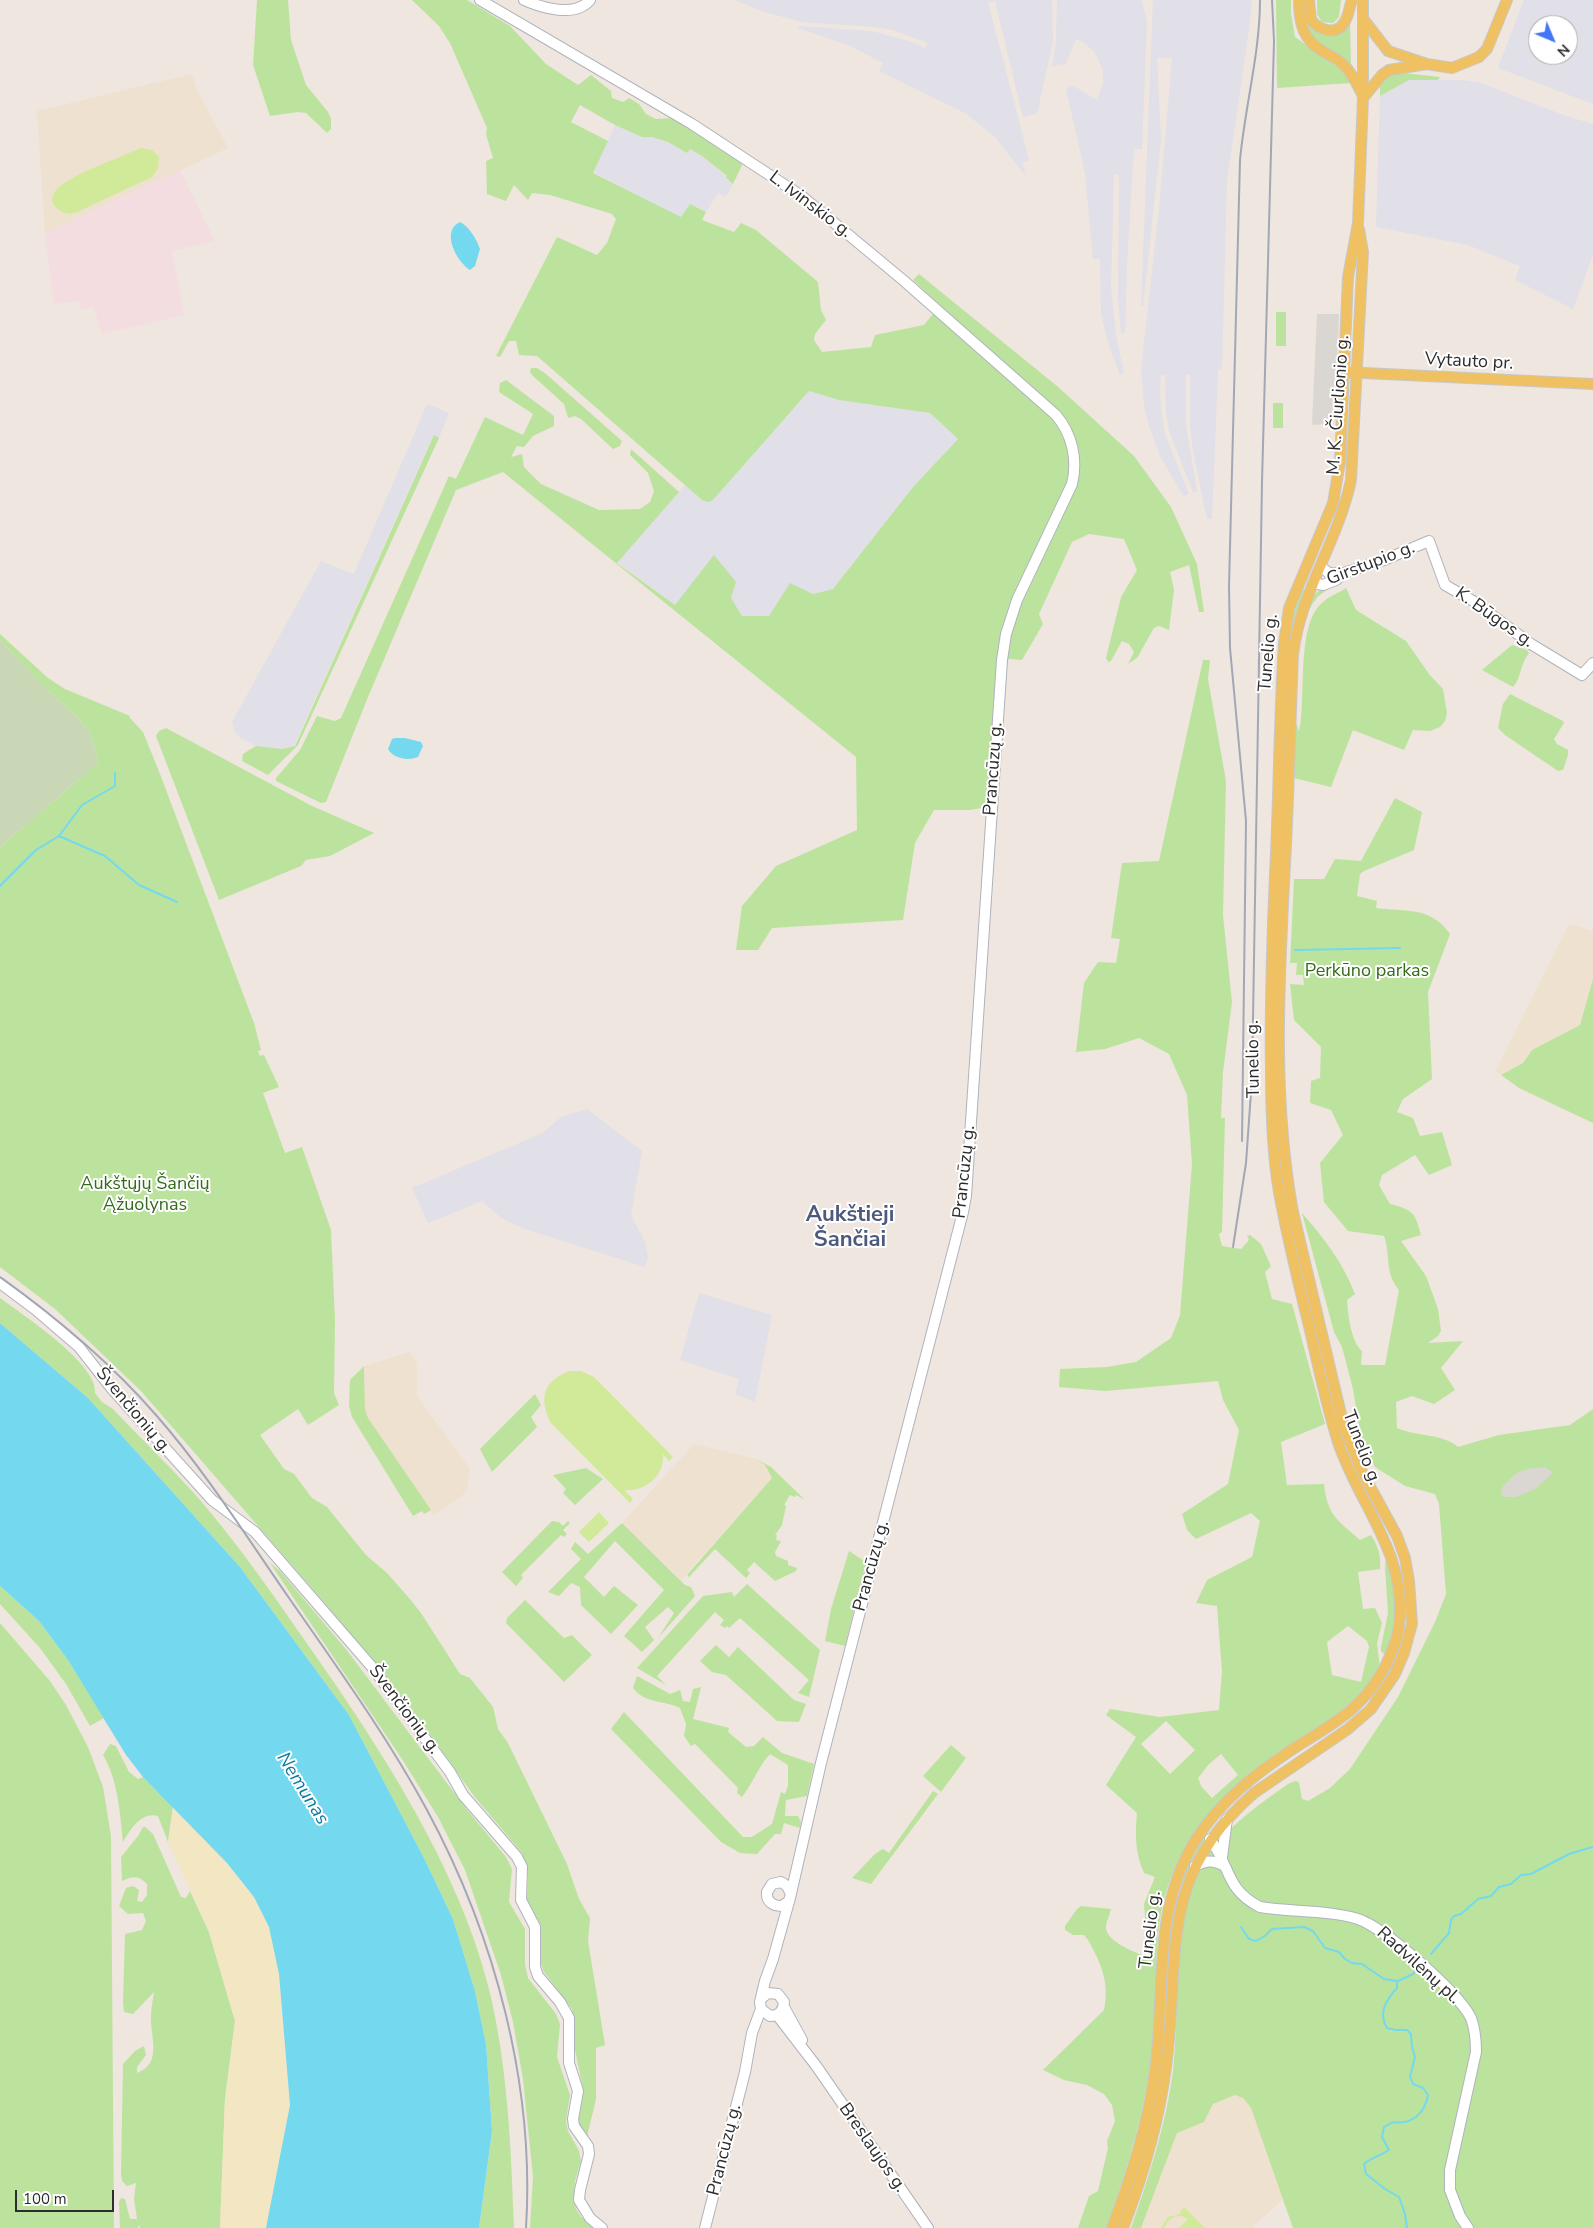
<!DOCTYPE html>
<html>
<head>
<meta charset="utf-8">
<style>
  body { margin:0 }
  #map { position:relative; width:1593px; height:2228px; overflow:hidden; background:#eee6df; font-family:"Nunito Sans",sans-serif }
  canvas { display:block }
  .north { position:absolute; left:1528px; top:15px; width:50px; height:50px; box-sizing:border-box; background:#fff; border:1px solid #ababab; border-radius:50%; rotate:135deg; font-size:14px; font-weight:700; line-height:20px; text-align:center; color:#2d2d2d }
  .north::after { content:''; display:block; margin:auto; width:18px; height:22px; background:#4276f8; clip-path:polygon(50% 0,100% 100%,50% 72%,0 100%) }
  .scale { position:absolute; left:15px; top:2190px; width:99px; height:22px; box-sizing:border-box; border:2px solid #2d2d2d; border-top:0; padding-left:6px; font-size:15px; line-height:18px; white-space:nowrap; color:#2d2d2d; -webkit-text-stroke:4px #fff; paint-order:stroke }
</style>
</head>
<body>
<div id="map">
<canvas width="1593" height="2228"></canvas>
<div class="north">N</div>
<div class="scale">100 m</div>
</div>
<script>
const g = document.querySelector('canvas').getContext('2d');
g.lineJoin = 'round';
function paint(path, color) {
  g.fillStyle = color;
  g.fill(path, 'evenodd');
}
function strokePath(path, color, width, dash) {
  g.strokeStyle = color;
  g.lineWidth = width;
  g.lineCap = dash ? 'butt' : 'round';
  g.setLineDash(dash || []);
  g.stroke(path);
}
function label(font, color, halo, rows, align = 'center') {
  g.font = font + ' "Nunito Sans",sans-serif';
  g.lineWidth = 4;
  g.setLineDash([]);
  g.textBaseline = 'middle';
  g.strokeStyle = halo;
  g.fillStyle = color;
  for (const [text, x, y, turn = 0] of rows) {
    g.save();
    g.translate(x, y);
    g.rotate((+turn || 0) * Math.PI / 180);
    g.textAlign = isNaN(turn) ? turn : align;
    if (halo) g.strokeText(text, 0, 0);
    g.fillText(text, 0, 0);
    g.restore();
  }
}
const industrial = new Path2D(`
  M735,0H1052L1053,41L1037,114L1023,117L995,1L988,2L1029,160L1022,162L1026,176L995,137L965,113L879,71L883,63L848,45L798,28L799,26L871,31L909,41L925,48L928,43L893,30L875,27L802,22L765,12Z
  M1057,0H1142L1147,22L1142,149H1134L1127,263L1125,333H1121L1118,300L1119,175L1114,174L1111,286L1116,336L1124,373L1120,375L1107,340L1101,312L1100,259H1093L1085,173L1066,89L1072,85L1097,100L1103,84V70L1095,53L1086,44L1076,39L1065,65L1060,64L1052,67L1056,42Z
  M1153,0H1252L1249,30L1227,180L1222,369L1218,370L1212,519H1207L1193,451L1190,428V375H1186V426L1197,491L1193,492L1169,431L1166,411L1165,375H1161L1160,389L1161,411L1165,434L1189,494L1183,496L1160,456L1148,423L1144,405L1141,369L1159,209L1172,58H1157L1161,140L1143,306H1141Z
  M1524,0H1593V104L1498,68ZM1538,25H1568V55H1538Z
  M1409,80H1462L1481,83L1566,116L1593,124V255L1573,309L1515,280L1520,266L1468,245L1376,227L1380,96Z
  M615,125L642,137H652L668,142L687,153L690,149L702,156L727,177L726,179L733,184L726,197L718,193L706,212L690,204L681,218L593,172Z
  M809,391L839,400L930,413L958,439L913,487L833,589L813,594L790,584L769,616H742L731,598L675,605L617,562L685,485L702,500H713Z
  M427,404L449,413L439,438L433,436L294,746L282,749L260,748L241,738L235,732L232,722L321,561L354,574Z
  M587,1109L642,1151L631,1215L645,1242L648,1257L645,1267L525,1229L501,1218L482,1201L428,1223L412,1188L543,1133L561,1117Z
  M699,1293L772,1315L755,1402L735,1394L739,1379L680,1360Z`);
const education = new Path2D(`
  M192,74L197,90L228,148L45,234L37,111Z
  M1569,924L1593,931V979L1580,1025L1532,1050L1523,1063L1501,1075L1496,1070Z
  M410,1352L417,1364V1396L470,1469L467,1488L462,1496L434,1515L368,1418L365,1409L364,1366Z
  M694,1444L756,1459L765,1465L772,1478L681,1580L622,1523Z
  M1235,2095L1243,2098L1251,2108L1284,2198L1252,2228H1141L1177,2133L1204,2122L1213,2104Z`);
const medical = new Path2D(`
  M180,170L215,241L172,251L184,315L102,334L94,308L80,309L79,301L54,304L45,234Z`);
const green = new Path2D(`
  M257,0H288L291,40L306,85L328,112L331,119V129L327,133L306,113L298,112L270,116L253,65Z
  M412,0H467L510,26L546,64L578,85L591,75L611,91L612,98L623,102L629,98L639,104L646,114L656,119L672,118L744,161L733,184L726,178L727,176L702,156L690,149L687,153L668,142L652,137H642L615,125L580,105L571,122L608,141L593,173L681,217L690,204L706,212L702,220L734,232L741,223L756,230L818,282L821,310L826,320L815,334L814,340L822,352L871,347L875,335L924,325L940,305L913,280L919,274L1057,386L1134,456L1171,507L1197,564L1204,612H1199L1189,565L1170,572L1174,590L1169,630L1159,626L1154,628L1137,658L1128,664L1134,652L1129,644L1122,641L1111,661L1108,662L1106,658L1121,597L1137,570L1124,539L1089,534L1072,542L1039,614L1043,624L1022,660L999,658L987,807L970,810H934L915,843L903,920L772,928L758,950H736L742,906L776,866L857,830L856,757L503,472L456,490L368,697L326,802L321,803L276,781V778L300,750L317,716L335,721L341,718L449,476L456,479L485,417L523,435L533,414L499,392L500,383L506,380L554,416V426L533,436L524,447L517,446L511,457L522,454L524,467L541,484L599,510L640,509L650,502L654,491L648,473L630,455L631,449L679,492L617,563L675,605L714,555L736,582L731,598L742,616H769L790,583L813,594L833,589L913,487L958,439L930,413L839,400L809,391L713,500L709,502L702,500L537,356L519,355L516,341H509L500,357L496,356L557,237L597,255L607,243L616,219L612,214L550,195L532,193L528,200L514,185L506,201L487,194L486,161L493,158L486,134L487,128L450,43L439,26Z
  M1276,0H1291V13L1295,37L1345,72L1351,83L1277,88Z
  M1317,0H1341L1339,17L1333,23L1322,22L1317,14Z
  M1304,12C1307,24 1318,40 1333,34C1339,31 1345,26 1350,22L1351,65C1328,45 1308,48 1304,12Z
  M1395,72L1440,77L1438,80H1409L1380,96V84L1387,76Z
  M1276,312H1286V346H1276Z
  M531,368H537L546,374L622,441L620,446L613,449L581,419L575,416L568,418L564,404L533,376L530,372Z
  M1273,403H1283V428H1273Z
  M434,435L439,438L298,745L268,775L242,761L243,754L256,746L282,749L295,746Z
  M1335,584V585C1329,589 1321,593 1316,599C1294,625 1297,688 1296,722L1299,732C1307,700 1295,624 1323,602C1329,596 1339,593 1346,588L1356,610L1406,641L1429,674L1443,689L1447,713L1445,721L1440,727L1430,731L1413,730L1404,750L1353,730L1331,787L1294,778L1291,856L1296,669L1299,636L1312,597L1320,590Z
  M1302,589L1306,591L1294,621L1289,655L1275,1015L1277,1124L1280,1156L1289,1214L1331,1396L1345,1443L1371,1497L1367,1499L1350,1463L1332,1407L1287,1215L1278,1157L1275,1124L1274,978L1287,643L1293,610L1300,590Z
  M0,634L48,678L65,689L130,716L129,717L143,732L160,774L254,1023L261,1050L258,1051L260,1056L264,1055L279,1087L263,1093L285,1153L302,1147L331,1230L335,1321L334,1393L339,1405L308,1425L298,1409L260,1435L284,1469L294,1474L312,1498L327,1507L366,1555L387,1573L409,1598L421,1613L460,1674L470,1678L493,1707L498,1729L508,1743L567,1864L579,1899L590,1918L588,1941L605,2045L596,2048V2099L587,2137L580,2128L578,2119L583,2089L574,2045L572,2009L544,1972L539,1958L541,1925L527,1901L528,1874L522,1853L474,1796L408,1704L323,1601L141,1391L55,1309L0,1267V847L98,763L91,735L81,721L41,684L0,640Z
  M1512,645L1527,650L1529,653C1519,666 1522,677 1513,687L1482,670Z
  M1203,660H1210L1208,679L1226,781L1223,915L1232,1002L1223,1072L1221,1118H1225L1222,1232L1219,1234L1222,1246L1241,1249L1249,1240L1247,1236L1250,1235L1261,1244L1271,1266L1265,1272L1272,1299L1292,1304L1325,1424L1281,1442L1287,1485L1324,1484C1327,1516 1339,1521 1360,1540L1371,1535C1378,1546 1381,1555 1380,1569L1358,1572L1363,1609L1375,1608L1382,1623L1377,1643L1380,1668L1360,1699L1199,1826C1187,1845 1175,1865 1168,1886C1151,1937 1159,1992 1153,2045C1146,2108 1128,2169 1106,2228H1078L1089,2196L1098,2191L1108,2148L1107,2141L1115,2121L1112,2105L1104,2094L1087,2085L1064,2080L1043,2070L1104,2010C1110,1983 1101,1963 1088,1940L1084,1935H1073L1065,1930V1926L1077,1909L1081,1906L1111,1909C1110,1914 1106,1922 1106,1928C1106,1941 1137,1954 1148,1957L1144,1904L1155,1877L1144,1873C1135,1853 1135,1835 1137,1813L1106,1785L1136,1737L1106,1715L1110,1709L1160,1717L1219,1710L1222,1671L1217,1606L1196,1603L1207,1580L1252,1557L1260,1521L1251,1513L1196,1539L1187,1530L1182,1514L1228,1484L1239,1430L1223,1400L1218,1381L1105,1391L1059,1387L1060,1369L1107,1367L1136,1362L1171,1338L1180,1315L1192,1164L1187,1095L1169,1054L1139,1038L1105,1049L1076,1052L1084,983L1098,962L1116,963L1120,939L1111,938L1122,863L1159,861ZM1348,1626L1367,1641L1369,1647L1361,1682L1332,1675L1327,1642ZM1166,1721L1195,1750L1170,1774L1141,1744ZM1221,1754L1238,1775L1212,1798L1201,1786L1198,1778L1209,1764Z
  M1510,694L1563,721L1564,723L1554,739L1557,744L1568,750V755L1563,770L1558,771L1505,735L1498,728L1503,704Z
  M166,728L312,806L374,833L330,856L306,860L301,866L219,900L156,736L159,731Z
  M1395,798L1422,812L1414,850L1364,871L1360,874L1357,896L1377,901L1376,908C1405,912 1431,906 1450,934L1428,992L1432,1079L1403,1099L1397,1112L1413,1118L1420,1136L1442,1132L1452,1165L1429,1175L1415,1155L1382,1175L1379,1185L1390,1204C1413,1210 1415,1212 1421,1235L1401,1241L1426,1276L1438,1309L1441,1331L1438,1336L1428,1343L1463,1341L1441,1368L1455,1390L1434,1404L1412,1396L1396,1402L1397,1428C1417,1437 1442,1433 1458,1447L1499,1435L1570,1425L1593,1409V2228H1293L1251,2108L1243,2098L1235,2095L1213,2104L1204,2122L1177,2133L1141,2228H1131C1149,2176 1166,2125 1173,2071C1182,1994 1166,1920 1210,1849C1213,1844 1219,1840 1223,1836C1243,1816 1265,1800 1288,1784L1295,1781L1299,1782L1302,1799L1308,1801L1330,1788L1350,1769L1398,1697L1435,1622L1446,1594L1439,1504L1435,1494L1405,1486L1375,1467L1361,1437L1353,1389L1342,1347L1334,1332L1302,1213C1324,1238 1343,1263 1355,1294L1347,1300C1348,1315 1351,1342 1362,1351L1361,1365H1385L1399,1290C1384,1272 1391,1256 1384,1236L1348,1231L1324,1202L1320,1163L1343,1135L1331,1110L1310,1103L1311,1081L1320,1078L1321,1047L1294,1020L1290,984L1304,985L1303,975H1296L1297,963H1290L1294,879H1324L1335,859L1361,861Z
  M1593,979V1123L1519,1088L1501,1075L1523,1063L1532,1050L1580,1025Z
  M0,1298C22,1314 99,1365 95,1393L102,1402L113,1409C142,1440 173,1469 201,1501C240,1547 274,1596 308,1645C379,1746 459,1868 489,1989C508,2067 511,2149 514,2228H479L492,2131L486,2044L475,1991L453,1919L425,1860L349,1715L240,1567L88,1398L0,1323Z
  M364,1366L365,1409L368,1418L431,1510L424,1514L422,1511L413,1516L352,1417L349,1406L350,1380Z
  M535,1394L541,1405L531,1417L537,1427L492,1472L480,1449Z
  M756,1459L771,1467L805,1500L796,1495L795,1497L790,1495L784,1505L786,1506L782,1525L775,1535H777L776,1540L781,1541L775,1552L776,1556L788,1561V1565L797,1568L796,1571L775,1581L754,1562L747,1570L750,1573L746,1578L715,1549L689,1577L687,1575L772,1478L765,1465Z
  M586,1468L603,1479L575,1505L563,1493L566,1489L553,1475Z
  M552,1521L559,1522L563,1526L568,1521L570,1523L563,1530L567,1534L564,1537L561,1535L521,1575L523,1578L516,1586L502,1572Z
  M622,1523L685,1585L691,1587L695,1596L658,1638L674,1613L668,1607L645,1627L654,1640L642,1652L624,1636L664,1590L615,1541L584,1577L604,1597L614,1586L638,1605L611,1634L581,1605L580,1587L571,1583L559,1596L548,1592L581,1559L571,1549L575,1542L588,1554Z
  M849,1551L866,1562L845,1646L825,1641L831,1609Z
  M1386,1557L1388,1558C1393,1582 1404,1636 1384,1654L1381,1651V1647L1388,1613L1385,1568Z
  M270,1563L280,1571L345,1648L468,1811L506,1857L512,1869L509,1902L525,1929V1964L528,1978L556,2014L560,2024L557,2057L570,2095L566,2121L568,2131L579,2151L581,2161L575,2181L574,2199L576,2209L581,2217L593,2228H530L533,2177L523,2079L513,2022L501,1975L465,1870L438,1817L402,1759Z
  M747,1584L820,1650L809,1697L798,1693L809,1680L740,1618L729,1628L727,1626L725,1628L720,1625L724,1620L715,1612L657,1676L666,1685L637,1668L703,1596L732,1592L734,1597Z
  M0,1586L39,1621L68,1660L104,1718L90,1726L66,1684L40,1648L0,1604Z
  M525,1600L564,1638L572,1635L592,1655L564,1682L506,1623L507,1618Z
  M0,1623L50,1681L66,1705L88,1747L103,1787L111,1836L114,2228H0Z
  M716,1645L729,1657L738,1647L794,1700L806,1704L799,1722L777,1721L726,1675L712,1672L700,1661Z
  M637,1676L670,1694L680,1690L683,1701L690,1702L693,1689L701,1687L693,1719L729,1728L728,1732L746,1747L754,1746L763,1737L782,1753L814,1764L807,1796L786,1800L785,1816H798L801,1822L800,1828L784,1823L781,1834H775L757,1854L740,1853L721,1842L611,1729L624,1712L743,1837H752L772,1824L781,1792L785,1794L788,1786V1765L770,1754C758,1767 753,1783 742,1797L737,1793L738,1788L695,1744L691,1746L684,1736L686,1724L680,1708C664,1700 645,1704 633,1688Z
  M110,1744L116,1746L129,1772L138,1779L143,1777L173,1807L168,1842L158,1816C141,1811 130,1830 123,1842C120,1813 118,1780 103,1755Z
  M951,1745L966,1758L941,1792L923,1776Z
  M933,1791L938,1794L871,1884L852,1878L875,1854L883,1849L889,1853Z
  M143,1827H145L153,1834L181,1897L186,1898L190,1891L209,1932L235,2021L225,2099L220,2228H140L139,2225L138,2228H120L119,2202L121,2198L125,2199L130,2219H137L134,2199L136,2183L127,2186L122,2181L121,2173L123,2064L135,2051L144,2046L146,2055L137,2067V2073C163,2064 150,2036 151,2016C151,2008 153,2000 154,1992L133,2014L124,2012L123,2002L125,1934L142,1930L146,1921L143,1913L128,1914L119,1906L126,1888L133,1886L139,1890L137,1901L142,1902L147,1895V1884C138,1875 133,1876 122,1881L121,1857L138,1836Z
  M1201,1838L1206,1840L1180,1888L1174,1909L1169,1947L1167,2016L1159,2089L1144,2154L1119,2228H1116L1140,2158L1171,1912L1182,1876Z`);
const sand = new Path2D(`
  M173,1807L227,1863L254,1897L269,1927L279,1974L290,2106L266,2228H220L225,2099L235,2021L209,1932L168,1842Z`);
const cemetery = new Path2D(`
  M0,640L41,684L81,721L91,735L98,763L0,847Z`);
const pitch = new Path2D(`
  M141,148L152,150L159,157L158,168L152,177L75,213C61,217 44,202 57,189C70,175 121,157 141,148Z
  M570,1371H581L594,1377L673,1457L669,1461L663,1454C665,1476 645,1492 624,1490L633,1499L630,1503L551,1423C538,1398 544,1380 570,1371Z
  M599,1512L609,1523L589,1542L579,1532Z
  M1184,2207L1205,2228H1179L1188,2219C1178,2212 1168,2218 1164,2228H1161L1168,2217L1181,2214L1180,2212Z`);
const plaza = new Path2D(`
  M1317,314H1339L1335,421L1328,424L1312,425Z
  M1545,1467L1552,1472L1551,1475L1535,1489L1516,1497H1505L1502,1495L1501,1490L1504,1485L1515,1474L1527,1469Z`);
const water = new Path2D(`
  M460,222C469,226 477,240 480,249L475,266L470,270C457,262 440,231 460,222Z
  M395,738H405L421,742L423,746L418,757C408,761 394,759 388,749L392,739Z
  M0,1323L88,1398L240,1567L349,1715L425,1860L453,1919L475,1991L486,2044L492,2131L479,2228H266L290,2105L279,1974L269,1927L254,1897L227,1863L143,1777L126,1755L68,1660L39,1621L0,1586Z`);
const stream = new Path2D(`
  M59,836L105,856L139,885L177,902
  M0,886L36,850L59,836L82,805L115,786V773
  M1295,950L1400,948
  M1241,1927L1249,1939L1256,1941L1265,1936L1272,1929L1304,1927L1313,1931L1325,1948L1339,1952L1345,1959L1352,1963L1362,1964L1384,1979L1397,1981V1988C1386,2000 1378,2013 1387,2028L1396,2030H1407L1411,2034L1412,2047L1415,2057L1410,2077L1413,2084L1423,2088L1428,2095C1425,2114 1411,2125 1393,2122L1384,2127L1382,2137L1389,2150C1380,2156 1372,2157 1364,2164L1366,2174L1385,2189L1399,2197L1405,2214L1407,2228
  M1431,1954L1449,1933L1451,1920L1454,1916L1461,1914L1478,1899L1491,1896L1499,1887L1511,1884L1521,1875L1531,1874L1569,1854L1593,1847
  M1398,1981L1413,1974L1418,1968`);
const secondary = new Path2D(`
  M480,0L692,124L803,197L903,280L1056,415C1072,434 1078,459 1072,484L1017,600L1006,634L1002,660L966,1196L963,1212L821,1763L790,1898L773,1959L765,1981L760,2002L761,2009L770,2016C779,2016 783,2011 784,2002L778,1994L768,1993L762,1998
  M524,0C542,8 575,18 590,0
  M1321,567L1329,573H1344
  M1313,583L1323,585L1336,580L1344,573L1384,560L1429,541L1445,585L1473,601L1531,644L1582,675L1593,663
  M0,1283L36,1310L79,1347L112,1389L212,1500L255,1532L372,1667L450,1772L463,1795L517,1857L522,1867L521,1900L535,1927V1967L538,1976L560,2002L569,2018V2063L578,2091L573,2119L574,2126L588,2146L589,2154L580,2190L579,2200L590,2218L602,2228
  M1210,1839C1231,1867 1225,1889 1260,1907C1290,1912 1329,1910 1358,1919C1385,1928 1458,1992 1471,2018C1475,2029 1476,2041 1476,2052L1450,2170V2190L1460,2216L1468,2228
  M1222,1857L1227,1819
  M1195,1866C1207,1860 1213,1860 1225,1866
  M789,1901L782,1906C772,1906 766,1901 767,1892L772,1884L781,1882L787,1886L791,1894
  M784,2007L802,2040
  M777,2015L817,2067L928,2228
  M705,2228L745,2072L752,2033L761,2009`);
const primary = new Path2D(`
  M1299,0C1299,23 1303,41 1324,52C1331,56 1338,59 1344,65C1352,73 1357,84 1362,94
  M1309,0L1311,20C1319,30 1336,36 1344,23C1349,16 1349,7 1352,0
  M1364,20L1388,51L1427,64L1452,68L1479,57L1487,49L1507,0
  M1363,98L1382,75L1389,70L1427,64
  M1343,372L1593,384
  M1112,2228C1131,2177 1148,2125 1155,2071C1166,1991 1151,1909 1197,1838C1221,1801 1254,1775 1290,1751C1331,1724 1361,1712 1385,1667C1391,1654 1397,1641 1399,1627C1408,1553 1360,1508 1338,1442C1326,1404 1318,1365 1309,1326C1298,1281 1287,1237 1279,1192C1272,1152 1271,1112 1271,1072C1270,1006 1272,941 1275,875C1279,797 1279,720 1284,643L1289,608L1333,503L1340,462L1348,277L1358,223L1363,98V0
  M1123,2228C1143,2176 1159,2122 1166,2067C1181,1953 1156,1879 1254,1793L1348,1729L1371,1709L1395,1674L1404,1653L1412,1624L1409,1581L1405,1558L1397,1536L1362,1472L1344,1427L1293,1212C1272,1098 1279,980 1285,864C1289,794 1290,725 1293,655C1300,592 1338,542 1351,480L1363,252L1359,229`);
const rail = new Path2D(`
  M1242,1141L1246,821L1230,648L1229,586L1240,160C1245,106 1260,53 1260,0
  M1233,1247L1246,1163L1252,1078L1262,482L1274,41L1272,0
  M0,1277C56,1317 111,1363 156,1415C206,1472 246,1536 289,1598C337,1667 387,1736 427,1810C495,1936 535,2085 526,2228`);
const streetNames = [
  ["L. Ivinskio g.",810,205,37],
  ["Vytauto pr.",1469,362,3],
  ["M. K. Čiurlionio g.",1339,405,-86],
  ["Girstupio g.",1371,564,-21],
  ["K. Būgos g.",1494,618,35],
  ["Tunelio g.",1269,653,-85],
  ["Prancūzų g.",994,769,-86],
  ["Tunelio g.",1254,1059,-91],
  ["Prancūzų g.",965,1172,-84],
  ["Švenčionių g.",133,1411,50],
  ["Tunelio g.",1361,1448,69],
  ["Prancūzų g.",872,1566,-75],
  ["Švenčionių g.",404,1710,53],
  ["Tunelio g.",1151,1930,-83],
  ["Radvilėnų pl.",1418,1966,42],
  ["Breslaujos g.",872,2148,55],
  ["Prancūzų g.",725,2150,-76]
];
const parkNames = [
  ["Perkūno parkas",1367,972],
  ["Aukštųjų Šančių",145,1185],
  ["Ąžuolynas",145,1206]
];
const waterNames = [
  ["Nemunas",302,1789,58]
];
const districtNames = [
  ["Aukštieji",850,1216],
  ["Šančiai",850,1241]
];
paint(industrial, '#e1dfe7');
paint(education, '#efe1cf');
paint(medical, '#f4dde0');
paint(green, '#bce39d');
paint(sand, '#f2e6c3');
paint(cemetery, '#cad7b7');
paint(pitch, '#d0ea99');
paint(plaza, '#dad6d2');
paint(water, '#74d9ee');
strokePath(stream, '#74d9ee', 2);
strokePath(secondary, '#afb3bd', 12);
strokePath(primary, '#c8c8c8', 12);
strokePath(secondary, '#fff', 10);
strokePath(primary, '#f0c162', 10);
strokePath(rail, '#a2a7b6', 2);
label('18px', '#2d2d2d', '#fff', streetNames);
label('18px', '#346a1c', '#fff', parkNames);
label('italic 19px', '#0f7b9e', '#fff', waterNames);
label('bold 22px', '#4d5a7d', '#fff', districtNames);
</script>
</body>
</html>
